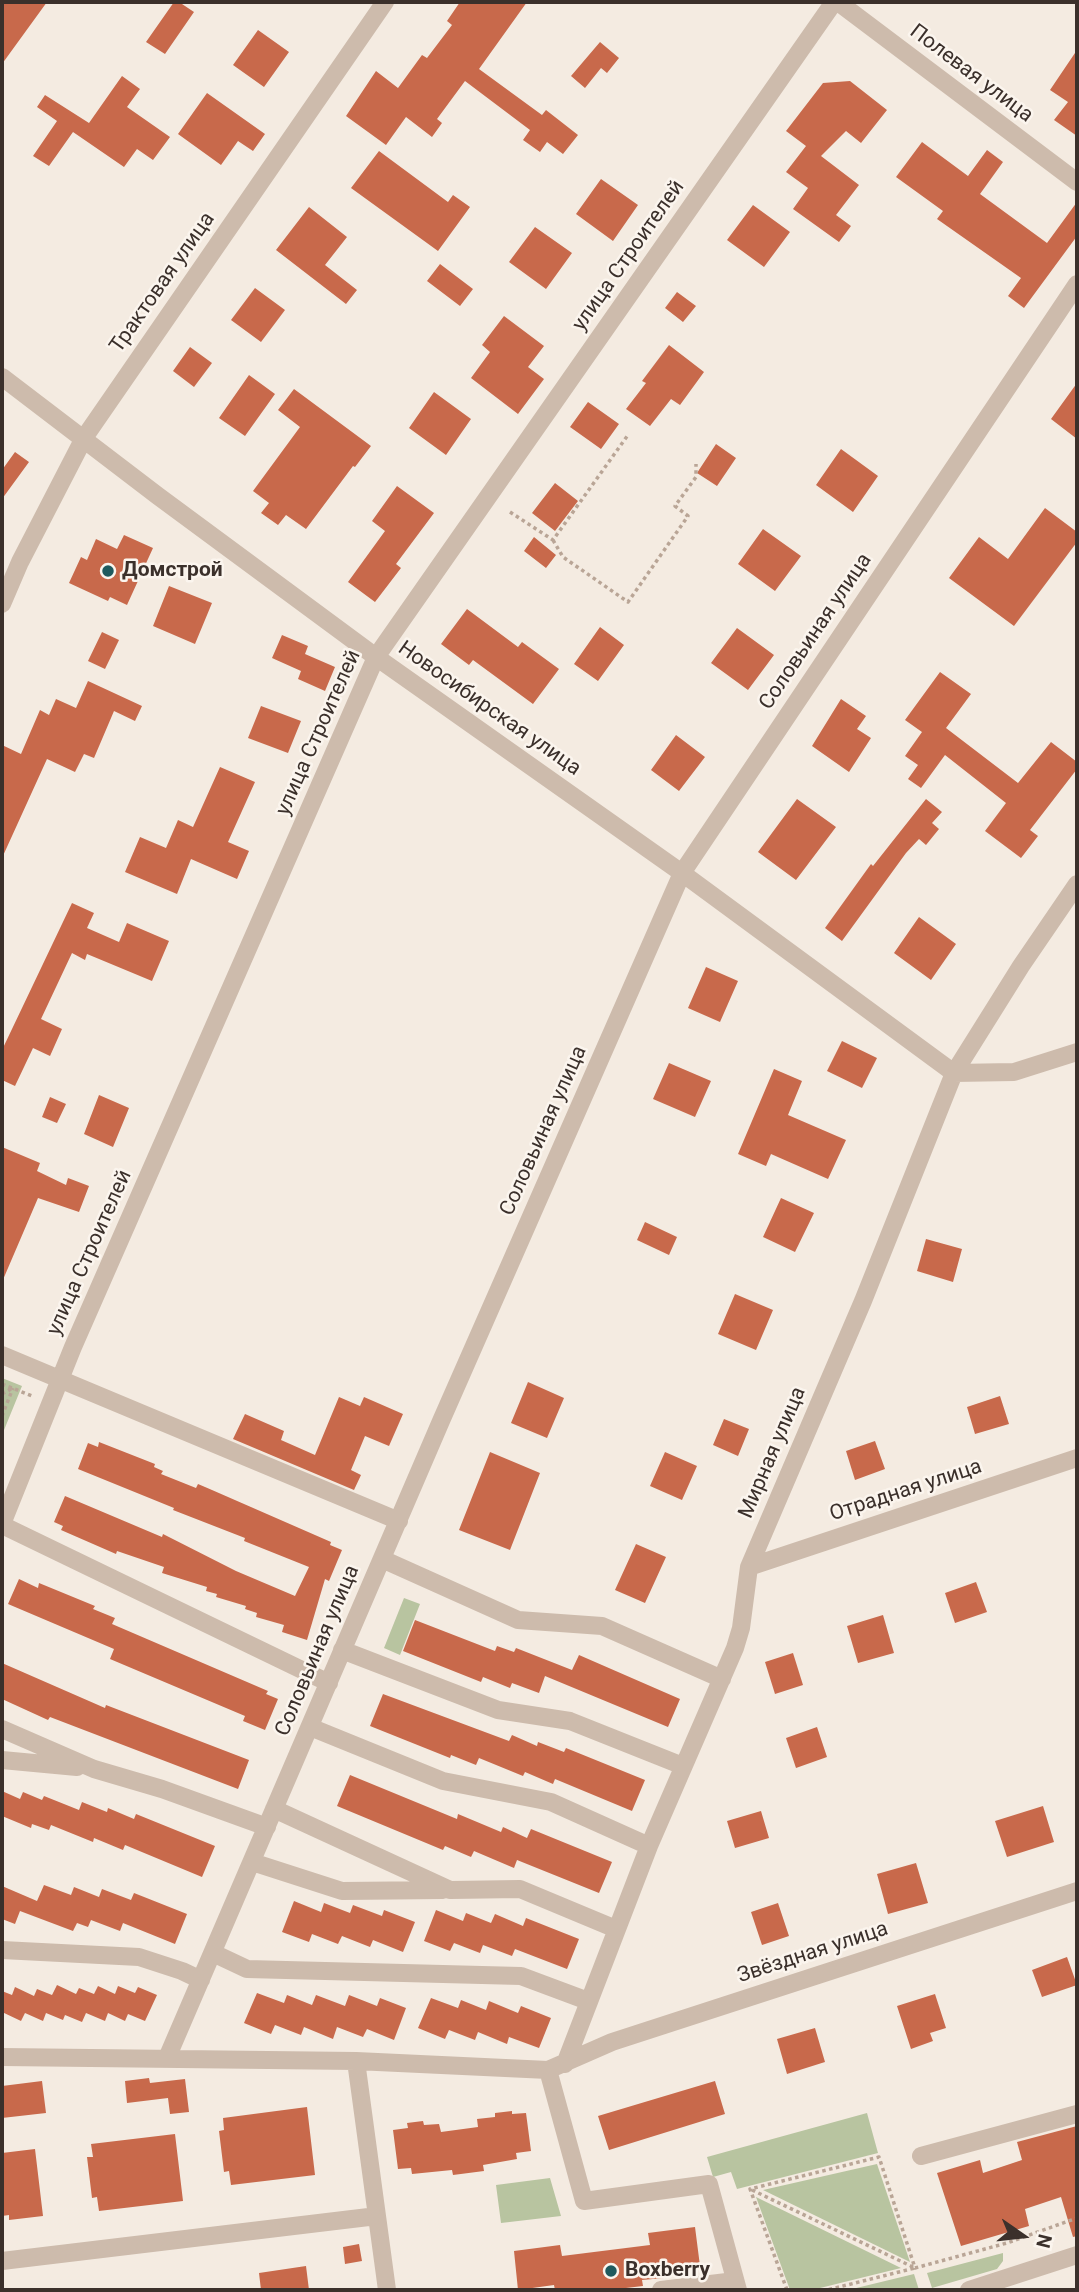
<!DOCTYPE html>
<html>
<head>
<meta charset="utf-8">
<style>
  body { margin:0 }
  #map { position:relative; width:1079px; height:2292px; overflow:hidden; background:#f4ebe1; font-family:Roboto,sans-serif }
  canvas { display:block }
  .frame { position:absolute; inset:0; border:4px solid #3b302b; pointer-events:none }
  .north { position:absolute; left:988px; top:2201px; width:70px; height:70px; -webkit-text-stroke:5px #fbf5ee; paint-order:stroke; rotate:104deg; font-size:19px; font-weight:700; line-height:28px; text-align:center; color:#3b302b }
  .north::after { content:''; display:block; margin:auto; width:24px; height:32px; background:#3b302b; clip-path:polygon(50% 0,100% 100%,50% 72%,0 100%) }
</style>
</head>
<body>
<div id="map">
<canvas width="1079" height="2292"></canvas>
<div class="frame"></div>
<div class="north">N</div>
</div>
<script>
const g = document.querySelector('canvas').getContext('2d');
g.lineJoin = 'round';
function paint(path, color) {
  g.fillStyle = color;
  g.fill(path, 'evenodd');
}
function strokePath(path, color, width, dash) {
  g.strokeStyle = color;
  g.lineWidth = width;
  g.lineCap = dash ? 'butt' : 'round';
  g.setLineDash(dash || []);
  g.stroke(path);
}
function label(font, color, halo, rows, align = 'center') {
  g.font = font + ' Roboto,sans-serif';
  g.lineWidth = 5;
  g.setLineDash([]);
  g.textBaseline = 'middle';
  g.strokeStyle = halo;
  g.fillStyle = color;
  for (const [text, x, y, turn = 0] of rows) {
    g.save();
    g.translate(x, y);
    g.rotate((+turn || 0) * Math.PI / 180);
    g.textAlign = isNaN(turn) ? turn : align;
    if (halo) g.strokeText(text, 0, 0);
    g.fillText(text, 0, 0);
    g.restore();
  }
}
const green = new Path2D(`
  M2,1378L22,1386L2,1435Z
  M404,1598L420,1604L400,1655L384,1648Z
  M867,2113L878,2153L737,2189L731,2172L713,2177L707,2157Z
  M877,2164L910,2262L763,2190Z
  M550,2178L561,2216L501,2223L496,2185Z
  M756,2197L901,2268L812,2290H790Z
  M1003,2253V2261L997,2269L932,2288L927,2273Z
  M914,2274L919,2290H848Z`);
const building = new Path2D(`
  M2,2H47L2,64Z
  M174,2H179L194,12L165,54L146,42Z
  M460,2H527L479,69L542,115L546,110L578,135L563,154L547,142L540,152L523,140L530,130L465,81L437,119L442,123L432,137L406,117L386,145L346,116L376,71L398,88L422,55L427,58L452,25L447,21Z
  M258,30L289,52L264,87L233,65Z
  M600,42L619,58L607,73L601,68L585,88L571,76Z
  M1077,50V136L1054,120L1068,102L1050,90Z
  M122,76L140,89L127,107L170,137L153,160L137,149L124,167L73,132L49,166L33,156L57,121L37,107L45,95L89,123Z
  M850,81L887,110L861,143L846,131L821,156L859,185L836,215L851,226L839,242L793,209L808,188L786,172L806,146L786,131L823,83Z
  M207,93L265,134L253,151L238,141L221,165L178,134Z
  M922,142L968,176L987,150L1003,162L980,194L1047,243L1077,202V236L1024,308L1008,296L1021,278L937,219L943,211L896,177Z
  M379,151L448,202L453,195L470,207L438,251L351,188Z
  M601,179L638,205L613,241L576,214Z
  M753,205L790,232L764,267L727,240Z
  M309,207L347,237L325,265L357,290L346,304L276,250Z
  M535,227L572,253L546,289L509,262Z
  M440,264L473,289L460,306L427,281Z
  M255,288L285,310L261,342L231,320Z
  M677,292L696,306L683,322L665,308Z
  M504,316L544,346L528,367L544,379L518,414L471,378L490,352L482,345Z
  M669,345L704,372L680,405L671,399L650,426L626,409L646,383L642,381Z
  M190,347L212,363L194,387L173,371Z
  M249,375L275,394L245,436L219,418Z
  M1077,383V439L1051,419Z
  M294,389L371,446L355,467L353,466L306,529L286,515L278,525L261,513L269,503L253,491L300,427L278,410Z
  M434,392L471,419L446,455L409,428Z
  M588,402L619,424L601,449L570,427Z
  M716,444L736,458L717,486L697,473Z
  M841,449L878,476L853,512L816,485Z
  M15,452L29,462L2,499V470Z
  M555,483L578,501L555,531L532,513Z
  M397,486L434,513L396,564L401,568L375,602L348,582L385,531L372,521Z
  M1045,508L1077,532V542L1014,626L949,578L979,537L1008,559Z
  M763,529L801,556L775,591L738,564Z
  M124,535L153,548L127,605L110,597L108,601L69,583L81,557L87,560L96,539L117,549Z
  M534,537L556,555L546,568L524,551Z
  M169,586L212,603L195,644L153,626Z
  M467,609L518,647L522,642L559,669L533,704L473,660L469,665L441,644Z
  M600,627L624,645L598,681L574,664Z
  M737,628L774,655L748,690L711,663Z
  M102,632L119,640L105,669L88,661Z
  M282,635L308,646L305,654L335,667L325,691L298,679L301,671L272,658Z
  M940,672L971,694L946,728L1018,783L1051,742L1077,762V769L1030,830L1038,836L1021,858L985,831L1006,803L945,755L921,788L908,779L918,765L905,756L922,732L905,720Z
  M88,681L142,706L135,721L114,711L94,758L84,754L75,772L47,759L2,858V745L21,754L40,710L49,715L56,699L76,708Z
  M841,699L866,716L857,729L871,738L849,772L812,746Z
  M261,706L301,721L288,753L248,738Z
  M676,735L705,757L679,791L651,770Z
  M220,767L255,782L228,842L249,851L237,879L191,859L177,894L125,872L140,837L166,848L178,820L193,827Z
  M797,799L836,827L796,880L758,852Z
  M926,799L942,812L932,823L939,829L926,845L919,839L906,853L842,941L825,928L871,864L873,866Z
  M72,903L94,913L87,928L119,942L127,923L169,941L152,981L87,954L85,960L72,953L41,1019L62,1029L50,1056L33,1048L15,1086L2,1080V1050Z
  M919,917L956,944L931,980L894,953Z
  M706,967L738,981L720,1022L688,1008Z
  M842,1041L877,1058L862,1088L827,1071Z
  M669,1063L711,1081L695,1117L653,1099Z
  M774,1069L802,1081L788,1115L846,1140L828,1179L771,1154L766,1166L738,1154Z
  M99,1095L129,1108L113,1147L84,1134Z
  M50,1097L66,1104L57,1123L42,1117Z
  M2,1147L40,1163L37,1171L66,1185L68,1178L89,1186L79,1212L38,1198L2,1282Z
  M781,1198L814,1213L795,1252L763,1237Z
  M645,1222L677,1237L669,1255L637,1240Z
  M926,1239L962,1249L953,1282L917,1271Z
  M735,1294L773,1310L756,1350L718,1334Z
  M528,1382L564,1398L547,1438L511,1423Z
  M1000,1396L1009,1424L975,1434L967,1407Z
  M339,1397L360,1406L364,1397L403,1414L389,1446L365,1436L351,1470L361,1475L354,1490L233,1439L245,1414L284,1431L281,1440L315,1455Z
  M724,1419L749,1429L738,1456L713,1445Z
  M875,1441L885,1469L855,1480L846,1451Z
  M99,1442L155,1464L154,1467L163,1471L161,1474L196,1488L198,1484L212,1490L331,1542L330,1545L342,1550L329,1581L325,1579L307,1640L282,1632L284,1625L256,1617L257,1613L245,1609L246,1606L216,1597L217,1594L206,1591L207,1587L162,1573L164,1567L117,1551L116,1554L61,1530L63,1526L54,1522L65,1496L162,1537L163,1534L236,1571L295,1596L309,1567L244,1541L245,1538L173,1510L174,1508L78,1469L88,1443L98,1447Z
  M490,1452L540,1473L510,1550L459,1530Z
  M665,1452L697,1466L682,1500L650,1486Z
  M636,1544L666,1557L645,1603L615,1590Z
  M19,1579L38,1588L39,1583L95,1606L93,1609L115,1618L112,1624L268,1691L266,1694L278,1699L265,1730L243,1721L245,1716L110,1659L114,1649L8,1604Z
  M976,1582L987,1612L955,1623L945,1593Z
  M883,1615L894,1653L858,1663L847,1626Z
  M415,1620L495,1651L497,1646L514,1652L516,1648L572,1670L579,1655L680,1699L668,1727L545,1676L539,1693L512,1683L510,1688L483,1677L481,1682L403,1651Z
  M793,1653L803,1685L775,1694L765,1662Z
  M2,1663L105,1708L106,1705L249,1760L238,1789L50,1717L48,1720L2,1699Z
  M383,1694L509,1741L512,1735L537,1746L538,1742L564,1752L566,1748L645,1780L632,1811L555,1779L553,1784L525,1772L523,1776L479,1758L476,1765L451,1755L450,1758L370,1726Z
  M817,1727L827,1757L796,1768L786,1738Z
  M350,1775L457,1819L458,1814L501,1832L503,1827L527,1838L531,1829L612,1862L599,1893L517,1860L514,1868L474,1851L471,1857L445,1846L443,1850L337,1806Z
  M2,1791L20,1799L23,1792L42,1800L44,1796L79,1810L82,1802L107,1812L108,1808L134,1819L136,1814L215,1846L202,1877L125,1845L123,1850L94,1838L93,1842L51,1825L49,1830L32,1824L31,1828L2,1816Z
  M1043,1806L1054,1842L1007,1857L995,1821Z
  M761,1811L769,1838L735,1848L727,1821Z
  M916,1863L928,1903L888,1914L877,1874Z
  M44,1885L71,1895L74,1887L99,1897L102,1889L131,1900L134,1893L187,1914L175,1944L123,1923L120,1931L91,1920L88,1927L77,1923L73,1931L20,1911L15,1924L2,1919V1886L37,1901Z
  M294,1901L321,1912L324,1903L350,1913L353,1905L382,1916L384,1910L415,1922L403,1952L373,1940L370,1947L342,1936L338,1944L312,1934L309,1942L282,1932Z
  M778,1903L789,1936L762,1945L751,1912Z
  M436,1910L463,1921L466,1913L491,1923L495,1914L523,1926L526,1918L579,1939L567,1969L515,1949L512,1956L483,1945L480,1953L454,1943L450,1951L424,1941Z
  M1067,1957L1077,1985L1042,1997L1032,1970Z
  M57,1985L76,1994L79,1988L94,1994L98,1986L115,1994L118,1986L135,1993L138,1987L157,1995L145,2021L128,2014L125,2021L108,2013L105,2021L86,2013L82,2022L65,2015L63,2020L46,2013L43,2021L25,2013L21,2021L2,2012V1991L12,1995L15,1987L34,1996L37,1989L52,1995Z
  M257,1993L284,2003L287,1995L312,2005L316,1995L345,2006L349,1995L377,2006L380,1998L406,2008L394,2040L367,2029L363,2037L337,2027L333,2039L304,2027L301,2035L275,2025L271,2034L244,2023Z
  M935,1994L946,2028L930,2033L933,2041L911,2049L897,2006Z
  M431,1998L458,2008L461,2000L486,2010L489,2001L518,2013L521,2006L551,2018L539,2048L509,2037L507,2044L478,2032L475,2040L449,2030L445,2039L418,2028Z
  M815,2028L825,2062L787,2074L777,2039Z
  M149,2078L150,2083L185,2079L189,2112L170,2114L168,2098L127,2103L125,2081Z
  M42,2081L46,2113L2,2118V2086Z
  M715,2081L725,2114L609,2150L598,2116Z
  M307,2107L315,2175L231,2185L229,2171L224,2172L219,2131L224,2130L223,2118Z
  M512,2111V2114L526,2113L531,2151L516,2153L517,2159L483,2165L484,2171L453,2175L452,2170L412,2174L411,2168L398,2169L393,2130L408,2128L407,2123L423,2121L424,2125L439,2124L441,2132L478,2127L477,2119L495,2117V2113Z
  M1077,2126V2236L1073,2237L1061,2197L1025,2209L1029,2226L961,2246L937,2173L980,2160L983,2173L1022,2160L1017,2142Z
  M175,2134L183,2201L99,2211L97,2197L92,2198L87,2157H93L91,2144Z
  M35,2149L43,2216L9,2220V2215L2,2216V2153Z
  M695,2227L700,2266L663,2271L664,2278L642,2280L643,2286L609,2290H555L554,2285L518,2290L514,2251L560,2245L562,2256L650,2245L648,2233Z
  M359,2244L362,2261L345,2264L343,2247Z
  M306,2266L309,2290H261L259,2273Z`);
const path = new Path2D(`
  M510,512L553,540L628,435
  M553,540L563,557L628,602L688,516L675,506L696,477V464
  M2,1384L32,1396
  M2,1394L11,1389
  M2,1416L13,1388
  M752,2190L915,2268L827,2290
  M787,2290L750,2189L879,2157L915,2268L1007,2243L1077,2218`);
const minor = new Path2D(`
  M838,2L1077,182
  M2,377L158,496L376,657L682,873L954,1073L1014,1072L1077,1052
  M2,604L20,562L84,438L385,2
  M2,1355L399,1521
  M2,1524L73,1347L376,657L834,2
  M2,1525L329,1683
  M382,1559L518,1620L602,1626L722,1679
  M749,1567L1077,1458
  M342,1650L498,1710L570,1721L683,1766
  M310,1727L443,1781L551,1802L649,1846
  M2,1729L94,1769L162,1789L267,1827
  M2,1760L77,1767
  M274,1809L450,1890L520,1889L616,1929
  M252,1862L342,1891L443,1890
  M2,1950L139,1957L182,1971L201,1980
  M213,1953L247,1969L521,1976L588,2001
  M2,2057L356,2061L548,2070L612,2042L1077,1891
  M167,2058L441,1421L682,873L1077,284
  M356,2061L387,2290
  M565,2064L649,1846L735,1648L741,1628L749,1567L863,1301L954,1073L1021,966L1077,884
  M548,2070L584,2201L709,2184L738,2290
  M921,2156L1077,2114
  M2,2261L377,2216
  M661,2290L735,2281
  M969,2290L1077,2255`);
const markers = [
  [108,571,7,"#1f5a5e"],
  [611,2271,7,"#1f5a5e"]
];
const streetNames = [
  ["Полевая улица",971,74,37],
  ["улица Строителей",629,256,-55],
  ["Трактовая улица",163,283,-55],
  ["Соловьиная улица",816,632,-56],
  ["Новосибирская улица",489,709,35],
  ["улица Строителей",319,733,-66],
  ["Соловьиная улица",544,1131,-66],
  ["улица Строителей",90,1253,-66],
  ["Мирная улица",773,1453,-67],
  ["Отрадная улица",906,1491,-18],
  ["Соловьиная улица",318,1651,-67],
  ["Звёздная улица",813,1953,-18]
];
const poiNames = [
  ["Домстрой",122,571],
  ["Boxberry",625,2271]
];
paint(green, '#b8c4a0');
paint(building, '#c8694b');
strokePath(path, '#b9a596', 3.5, [3.5, 3.5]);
strokePath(minor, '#cdbbac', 18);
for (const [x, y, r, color] of markers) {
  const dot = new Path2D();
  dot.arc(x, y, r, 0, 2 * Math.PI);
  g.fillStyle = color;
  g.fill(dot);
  strokePath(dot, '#fbf5ee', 2.5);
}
label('21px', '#3b302b', '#fbf5ee', streetNames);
label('bold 21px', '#3b302b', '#fbf5ee', poiNames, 'left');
</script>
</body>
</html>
